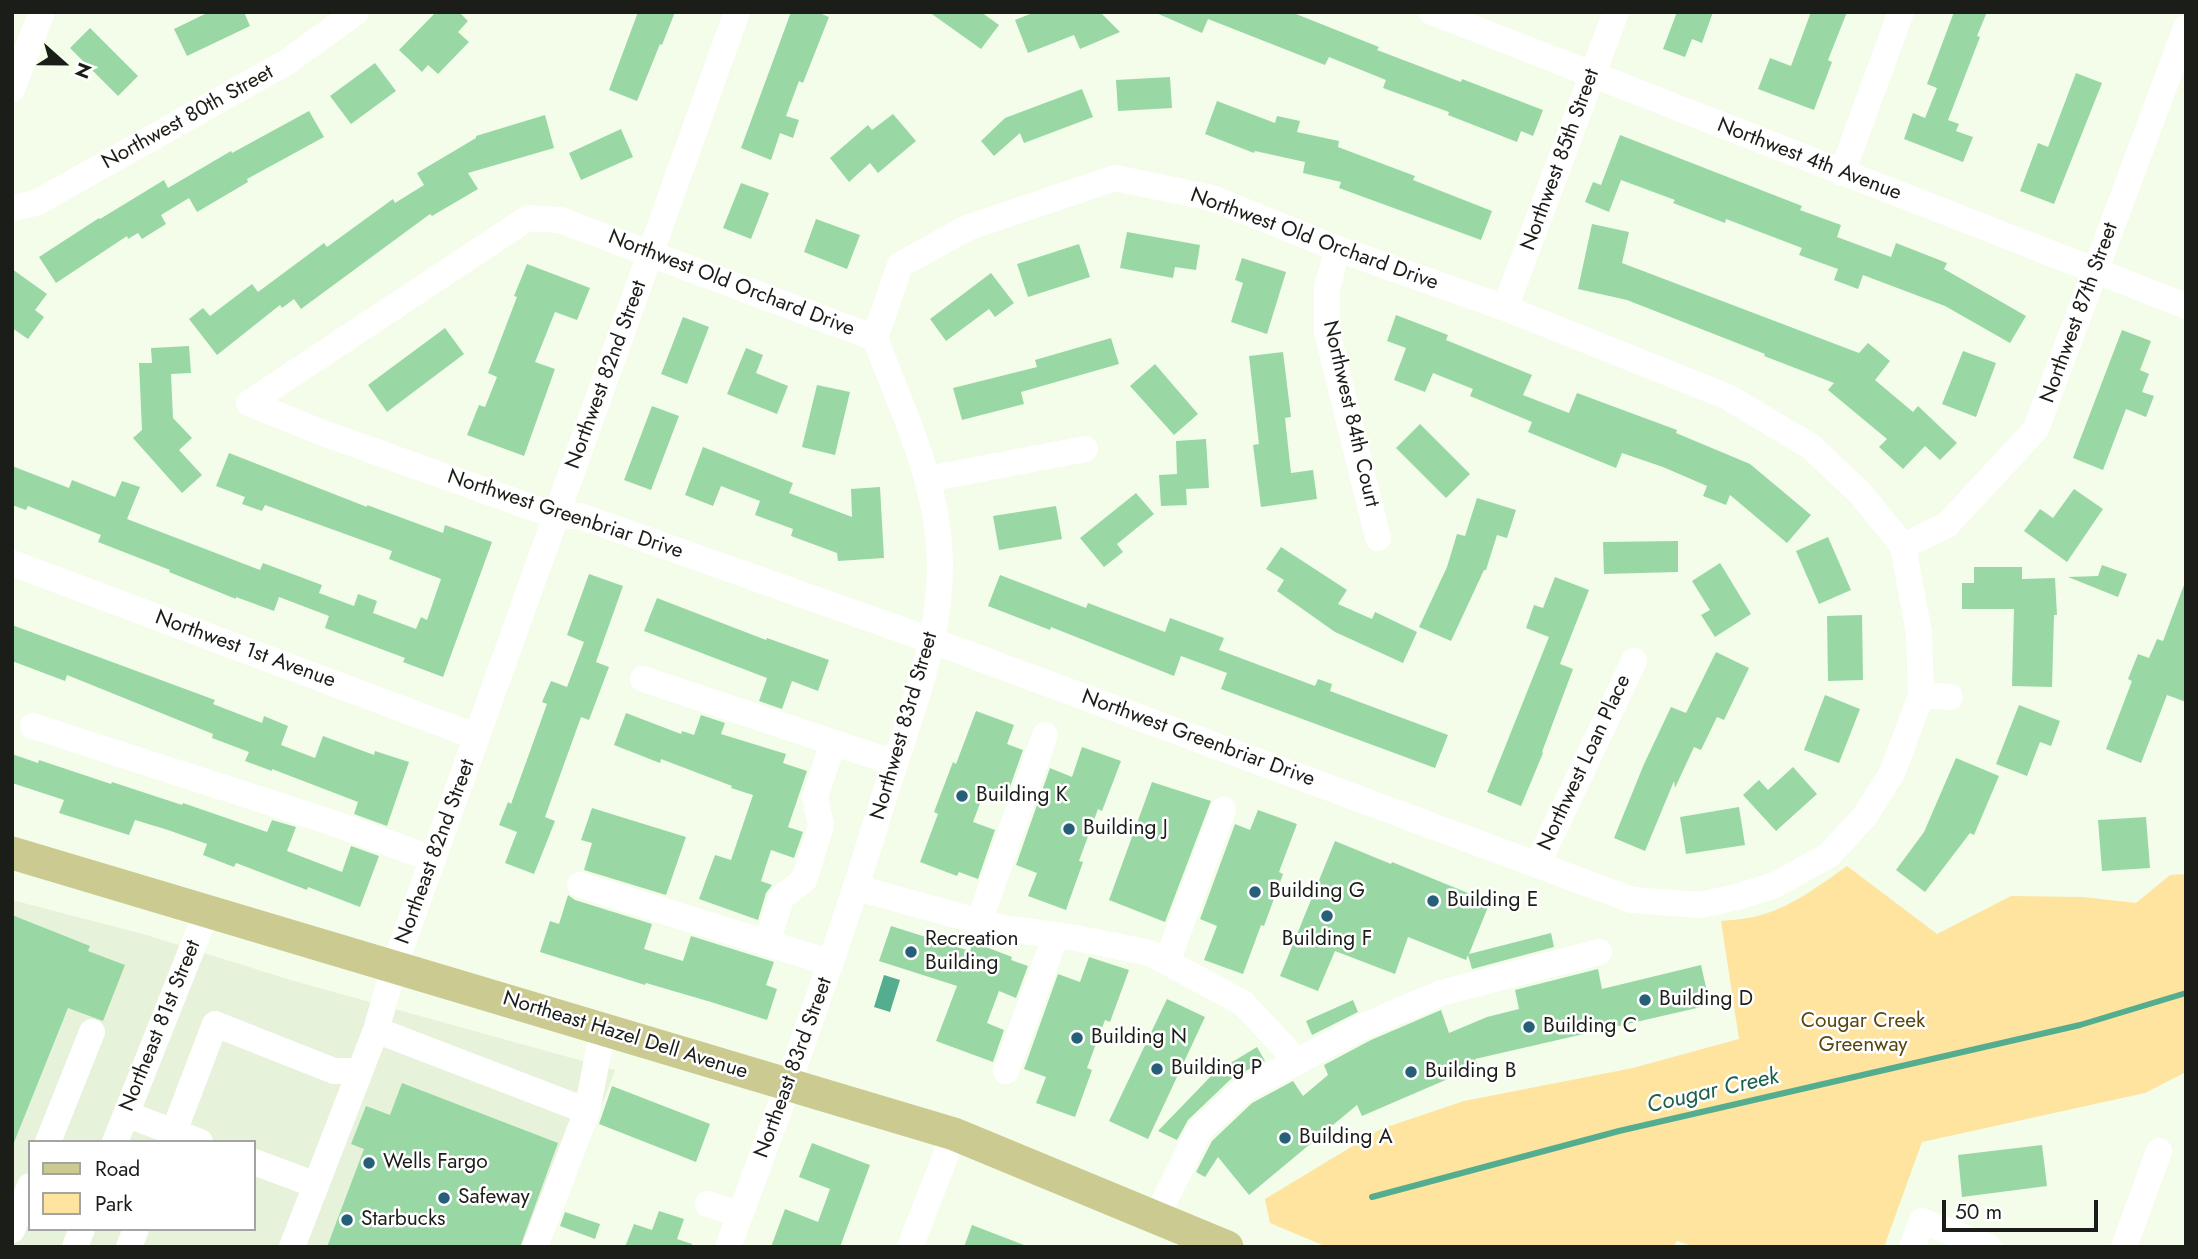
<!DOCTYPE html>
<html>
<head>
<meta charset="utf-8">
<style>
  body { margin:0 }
  #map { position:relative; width:2198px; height:1259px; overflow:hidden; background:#f3fdea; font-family:Jost,sans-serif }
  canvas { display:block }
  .frame { position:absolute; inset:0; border:14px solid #1b1e18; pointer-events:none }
  .legend { position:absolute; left:28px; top:1140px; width:228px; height:91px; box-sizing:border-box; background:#fff; border:2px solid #a4a5a3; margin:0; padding:9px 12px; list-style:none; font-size:21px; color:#1b1e18 }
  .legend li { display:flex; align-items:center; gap:14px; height:35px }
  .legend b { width:35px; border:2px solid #a4a5a3 }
  .north { position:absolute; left:28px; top:28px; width:70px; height:70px; -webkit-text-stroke:5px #fff; paint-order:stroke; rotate:111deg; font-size:19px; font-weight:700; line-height:28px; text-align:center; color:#1b1e18 }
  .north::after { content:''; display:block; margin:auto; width:24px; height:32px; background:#1b1e18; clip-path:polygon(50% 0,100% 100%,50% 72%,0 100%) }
  .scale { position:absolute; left:1942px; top:1200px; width:156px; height:32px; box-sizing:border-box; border:4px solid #1b1e18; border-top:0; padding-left:9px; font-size:21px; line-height:24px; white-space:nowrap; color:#1b1e18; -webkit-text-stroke:5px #fff; paint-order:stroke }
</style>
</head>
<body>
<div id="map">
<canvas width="2198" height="1259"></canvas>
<div class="frame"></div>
<ul class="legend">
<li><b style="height:9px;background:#caca91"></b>Road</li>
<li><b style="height:19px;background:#fee49f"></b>Park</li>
</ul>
<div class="north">N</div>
<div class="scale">50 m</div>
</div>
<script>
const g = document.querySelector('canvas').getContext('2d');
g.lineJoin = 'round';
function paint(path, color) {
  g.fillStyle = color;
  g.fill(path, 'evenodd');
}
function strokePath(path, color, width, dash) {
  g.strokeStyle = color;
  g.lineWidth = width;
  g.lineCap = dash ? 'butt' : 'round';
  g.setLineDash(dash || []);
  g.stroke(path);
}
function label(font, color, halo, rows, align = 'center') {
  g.font = font + ' Jost,sans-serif';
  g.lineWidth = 5;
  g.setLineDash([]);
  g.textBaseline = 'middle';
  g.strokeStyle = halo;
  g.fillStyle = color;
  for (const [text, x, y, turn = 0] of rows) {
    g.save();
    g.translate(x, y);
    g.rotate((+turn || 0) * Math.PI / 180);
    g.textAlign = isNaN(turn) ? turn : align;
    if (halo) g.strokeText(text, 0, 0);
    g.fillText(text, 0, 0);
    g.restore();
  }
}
const built = new Path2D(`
  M12,900L143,934L294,981L615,1070L549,1247H12ZM30,1142H254V1229H30Z`);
const green = new Path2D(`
  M1847,866L1937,934L2011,896L2083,897L2136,903L2170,875L2186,874V1072L2145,1093L1922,1142L1884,1247H1695L1677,1241L1673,1247H1327L1270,1223L1265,1199L1381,1129L1464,1101L1633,1068L1739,1039L1721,921C1732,920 1744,919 1754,917C1789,909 1819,886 1847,866Z`);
const water = new Path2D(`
  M884,975L900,980L890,1012L874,1007Z`);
const stream = new Path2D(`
  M1372,1197L1619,1131L2080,1025L2186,993`);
const building = new Path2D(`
  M209,12H244L250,26L187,56L174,29Z
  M436,12H459L468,21L458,32L469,42L438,74L428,65L422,72L399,50Z
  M638,12H675L662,45L660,44L637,101L609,90Z
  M791,12H817L829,17L803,83L799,81L786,116L799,120L793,138L780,133L771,160L741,148Z
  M929,12H981L999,25L981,49Z
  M1035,12H1100L1120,32L1080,49L1074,35L1028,53L1015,20Z
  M1154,12H1291L1379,47L1377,50L1461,82L1462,79L1543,110L1533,136L1521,131L1517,142L1448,115L1449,112L1383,88L1386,80L1329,57L1325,65L1208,19L1202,33Z
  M1677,12H1713L1702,43L1692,39L1685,57L1663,49Z
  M1811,12H1847L1828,60L1832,62L1814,110L1758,89L1770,58L1791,66Z
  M1954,12H1987L1977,36L1980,37L1948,120L1959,124L1956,131L1973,137L1963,162L1904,139L1913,113L1925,118L1937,88L1927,84Z
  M90,28L138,76L118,96L70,48Z
  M375,63L396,91L351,124L330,96Z
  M2076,73L2102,83L2054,204L2020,191L2038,143L2048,147Z
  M1170,77L1172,108L1118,111L1116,80Z
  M1082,89L1093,117L1024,143L1020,133L994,156L981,141L1005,118Z
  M1217,101L1275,123L1277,116L1300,121L1297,132L1339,141L1338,147L1415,176L1413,180L1492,211L1481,240L1339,188L1341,182L1303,173L1305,162L1255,151L1254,153L1205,134Z
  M309,111L324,137L247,179L248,182L197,212L189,198L161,215L166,224L142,239L138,233L128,239L127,236L56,283L39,257L99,218L100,219L164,180L168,188L231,151L232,153Z
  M893,114L916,141L878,173L870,163L849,182L830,158L868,125L872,130Z
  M545,115L554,148L468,173L478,189L432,216L430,214L301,309L294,299L282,308L280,305L217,355L189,319L203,308L210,316L252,284L258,292L324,243L327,247L393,199L395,203L424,185L417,173L476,138V136Z
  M621,129L633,157L581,180L569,153Z
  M1620,135L1802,206L1800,210L1841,225L1837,237L1891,257L1896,243L1947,263L1944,269L2026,316L2010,343L1945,306L1863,275L1858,289L1834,280L1838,269L1799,255L1802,248L1726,219L1725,223L1673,203L1675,200L1621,180L1609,212L1585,202L1593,182L1601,185Z
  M741,183L769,193L751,239L723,228Z
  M816,219L860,235L847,269L804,252Z
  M1592,224L1629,232L1622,263L1859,353L1868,343L1890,361L1875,380L1913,412L1918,406L1957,443L1940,460L1925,446L1903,469L1879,447L1887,439L1828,390L1834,383L1764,356L1765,354L1627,300L1578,289Z
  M1127,232L1200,245L1196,270L1175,267L1173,278L1120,268Z
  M1079,244L1090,277L1028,297L1017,264Z
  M1242,258L1286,272L1267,334L1231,322L1243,283L1235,280Z
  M527,264L590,288L577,320L555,312L535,362L555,369L524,456L467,435L479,405L485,407L497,377L488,373L517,297L514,296Z
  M12,269L47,294L35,310L44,317L28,339L12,328Z
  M991,273L1014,303L995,317L989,309L946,341L930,319Z
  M1396,315L1448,335L1446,340L1532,375L1523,395L1569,413L1577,393L1677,430L1676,433L1750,464L1811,515L1787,543L1730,495L1726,505L1703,496L1707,486L1663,467L1622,453L1616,468L1528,432L1532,422L1470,396L1473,389L1433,373L1425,392L1394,380L1406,348L1387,341Z
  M683,317L709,327L687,384L661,374Z
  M445,328L464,354L387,412L368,385Z
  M2122,330L2151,341L2140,370L2149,374L2142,392L2154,396L2146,417L2126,409L2103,470L2073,458Z
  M1111,338L1119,364L1021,392L1024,404L962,420L953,388L1037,367L1035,360Z
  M189,346L191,373L171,374L173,418L192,438L179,450L202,475L182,493L133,438L142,430L139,363H152L151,348Z
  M746,348L763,355L756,373L788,386L777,414L727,394Z
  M1963,351L1996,363L1976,417L1942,404Z
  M1283,352L1291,417L1285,418L1291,473L1313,470L1317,499L1261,507L1253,445L1259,444L1249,356Z
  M1155,364L1198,414L1174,435L1130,386Z
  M817,385L850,392L835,455L802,447Z
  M652,406L679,416L651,490L624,480Z
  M1420,424L1470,474L1446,498L1396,448Z
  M1206,439L1209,488L1186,489L1187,505L1161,506L1159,475L1177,474L1176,441Z
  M703,447L793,483L789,493L852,517L851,489L880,487L884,558L838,561L837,553L791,536L793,529L755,515L760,501L721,486L713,506L685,495Z
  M229,453L367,507V505L443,533L445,525L492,542L443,677L403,662L405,658L325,628L329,616L279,597L274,611L236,597V599L169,572L170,570L98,542L101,535L28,506L26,510L12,505V466L69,488L72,480L115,497L122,481L140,487L127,519L260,570L263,563L322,585L319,593L354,606L358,594L377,601L373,613L416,629L421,617L427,620L441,579L389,559L392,551L265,505L262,511L242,504L245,497L216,486Z
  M2074,489L2103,509L2067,562L2024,531L2040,509L2053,518Z
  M1136,493L1154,514L1117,544L1123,552L1104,567L1080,538Z
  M1477,498L1516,510L1507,538L1497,535L1486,570H1484L1451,641L1419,627L1447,567L1457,534L1465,536Z
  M1056,506L1062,539L999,550L993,516Z
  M1828,537L1851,590L1819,604L1796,551Z
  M1678,541V572L1604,574L1603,542Z
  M1281,547L1347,590L1338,604L1372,619L1375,612L1417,632L1403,663L1335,632L1277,591L1284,580L1266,569Z
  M1720,563L1751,614L1715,637L1701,615L1710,610L1692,581Z
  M2102,565L2127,574L2118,597L2068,577L2098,576Z
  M1974,567H2022V579L2055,578L2057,615H2054L2052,687L2012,686L2014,609H1962V583H1974Z
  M589,574L623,586L596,662L609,667L589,720L581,717L545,817L555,821L534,874L505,863L517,832L499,825L508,802L511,804L547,704L542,702L551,681L567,687L584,642L567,635Z
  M1000,575L1086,608L1088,603L1165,632L1170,618L1224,638L1219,650L1315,686L1318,679L1332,684L1330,691L1448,735L1435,768L1221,689L1227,673L1181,656L1174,676L1051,627L1050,630L988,606Z
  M1555,577L1589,590L1560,664L1573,669L1542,752L1543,753L1521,806L1487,792L1549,637L1526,628L1534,605L1543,608Z
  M2184,585H2186V702L2167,695L2141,763L2106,749L2132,681L2128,679L2138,654L2149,658L2157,639L2163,641Z
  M657,598L766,640L767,638L829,660L818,691L792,681L782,709L759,701L767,678L644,631Z
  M1862,615L1863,680L1828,681L1827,616Z
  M12,625L215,700L213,704L262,723L264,716L288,726L281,745L315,758L323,736L374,755L375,751L409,762L387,826L354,814L358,802L272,769V771L245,761L249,752L212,738L213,734L67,675L65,681L12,661Z
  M1716,652L1749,668L1724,720L1717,717L1701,750L1694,747L1675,788L1674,781L1645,851L1614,838L1644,764L1671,707L1686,713Z
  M1825,695L1860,709L1839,763L1804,750Z
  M2019,705L2060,721L2051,746L2040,742L2027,776L1996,764Z
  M976,711L1014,725L1007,744L1023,750L1006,798L985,790L973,822L995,830L978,879L959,872L957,876L920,862L938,814L934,812L953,762L956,764Z
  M626,713L681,734L682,731L694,735L701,715L725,723L721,734L786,754L783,763L807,771L788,827L803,832L794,858L771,850L761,881L772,885L766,893L758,920L699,899L715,855L731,860L753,795L731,788L732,786L661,759L660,763L614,745Z
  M1082,747L1121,761L1102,811L1098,809L1079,861L1083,862L1066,910L1028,896L1037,873L1016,865L1050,768L1072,777Z
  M12,754L38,763L39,760L111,784L112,782L182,805L183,803L267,832L272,820L296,827L287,851L342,872L351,846L379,856L360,907L308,887L307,890L236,863L234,867L203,855L207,844L168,830L135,820L129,835L59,813L64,800L12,783Z
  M1956,758L1999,776L1974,835L1970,833L1925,892L1896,870L1924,832Z
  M1793,767L1817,794L1776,831L1743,795L1759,780L1768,790Z
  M1152,782L1211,801L1165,922L1109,900Z
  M1739,807L1745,845L1686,854L1680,817Z
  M592,808L686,837L666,895L584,870L592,843L581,840Z
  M1258,810L1297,824L1279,872L1283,874L1264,926L1261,925L1243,974L1204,960L1217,926L1200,919L1235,824L1250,830Z
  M2146,817L2150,868L2102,871L2098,820Z
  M1335,841L1391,864L1392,862L1490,902L1469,954L1551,933L1554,947L1472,969L1468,955L1466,960L1408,937L1395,974L1335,951L1318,991L1280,976Z
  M568,895L575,900L652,924L644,949L683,961L691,936L774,962L766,985L777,989L767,1020L711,1002L646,983L645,985L540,952L550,921L559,924Z
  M12,915L90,946L88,951L125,965L103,1021L68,1008L13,1145Z
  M891,926L970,951L973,942L1012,957L1011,960L1028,966L1016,998L999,991L987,1023L1004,1030L993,1062L936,1041L957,986L879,961Z
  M1089,957L1129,970L1110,1022L1105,1020L1087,1068L1092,1070L1075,1117L1036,1103L1046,1077L1024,1069L1058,974L1080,982Z
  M1701,965L1710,1005L1475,1059L1478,1066L1362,1116L1357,1105L1249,1195L1218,1157L1205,1177L1196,1172L1212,1141L1252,1103L1293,1081L1303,1096L1328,1075L1324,1065L1371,1040L1441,1010L1449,1033L1487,1017L1519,1009L1515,990L1598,969L1602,989Z
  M1167,999L1205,1017L1148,1139L1109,1121Z
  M1353,1000L1358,1012L1312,1035L1306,1021Z
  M1257,1047L1265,1061L1232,1078L1188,1120L1177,1140L1158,1131L1214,1073Z
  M402,1083L558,1143L520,1247H327L364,1149L351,1144L366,1106L390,1115Z
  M612,1086L710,1124L696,1162L599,1124Z
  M812,1143L870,1165L840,1247H771L785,1209L818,1222L830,1189L799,1177Z
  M2042,1145L2047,1186L1962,1197L1958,1155Z
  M659,1211L684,1219L677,1239L692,1244V1247H625L634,1224L652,1230Z
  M565,1212L600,1224L595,1239L560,1226Z
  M972,1225L1024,1245V1247H964Z`);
const minor = new Path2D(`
  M1432,12L2186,306
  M12,89L42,12
  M1842,173L1901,12
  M1115,178L1212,198L1338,249L1505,308L1728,397L1810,446L1860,493L1903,546L1919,633L1921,695L1893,771L1865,816L1829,855L1775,885L1737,897L1700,905L1632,900L933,641L580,516H556L323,433L249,403L528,218L560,220L875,338L900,265L967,228Z
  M12,208L36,203L287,62L356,12
  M1338,249L1327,288V332L1378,538
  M1505,308L1616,12
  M928,479L1085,449
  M1903,546L1947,525L2036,429L2186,28
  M12,563L477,737
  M643,679L895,763
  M1921,695L1950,697
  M33,726L330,822L433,859
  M1537,865L1634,661
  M580,885L831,963
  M857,888L1003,928L1076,938L1150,953L1243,1003L1298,1062
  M979,922L1045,735
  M767,944L781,898L804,880L821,826L815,797L833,743
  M1167,962L1223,810
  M376,1030L587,1111L603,1029
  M1006,1071L1056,935
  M126,1114L200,1142
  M48,1142L92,1032
  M115,1142L207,911
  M170,1142L215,1024L334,1071H360
  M254,1162L316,1185
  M708,1204L740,1215
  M1156,1218L1199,1131L1243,1090L1364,1026L1441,993L1599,952
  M12,1230L30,1186
  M75,1247L82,1229
  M129,1247L136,1229
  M292,1247L376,1030L394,967L737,12
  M535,1247L587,1111
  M728,1247C785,1096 839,945 886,791C912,708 949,623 938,534C931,467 898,400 875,338
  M910,1247L954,1134
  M1912,1247L1922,1221L1989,1247
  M2124,1247L2159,1151`);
const major = new Path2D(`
  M12,853L954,1134L1227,1247`);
const markers = [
  [962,796,7,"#255f78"],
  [1069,829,7,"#255f78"],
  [1255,892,7,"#255f78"],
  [1433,901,7,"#255f78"],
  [1327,916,7,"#255f78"],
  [911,952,7,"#255f78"],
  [1645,1000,7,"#255f78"],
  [1529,1027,7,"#255f78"],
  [1077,1038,7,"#255f78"],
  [1157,1069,7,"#255f78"],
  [1411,1072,7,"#255f78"],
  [1285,1138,7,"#255f78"],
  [369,1163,7,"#255f78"],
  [444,1198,7,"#255f78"],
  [347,1220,7,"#255f78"]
];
const streetNames = [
  ["Northwest 80th Street",188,118,-29],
  ["Northwest 85th Street",1561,160,-70],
  ["Northwest 4th Avenue",1809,160,21],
  ["Northwest Old Orchard Drive",1314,240,20],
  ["Northwest Old Orchard Drive",731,284,21],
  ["Northwest 87th Street",2080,313,-70],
  ["Northwest 82nd Street",607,375,-70],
  ["Northwest 84th Court",1350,414,77],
  ["Northwest Greenbriar Drive",565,515,18],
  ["Northwest 1st Avenue",245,650,20],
  ["Northwest 83rd Street",905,726,-74],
  ["Northwest Greenbriar Drive",1198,739,20],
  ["Northwest Loan Place",1585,763,-65],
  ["Northeast 82nd Street",436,852,-70],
  ["Northeast 81st Street",161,1026,-68],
  ["Northeast Hazel Dell Avenue",625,1036,17],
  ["Northeast 83rd Street",794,1068,-70]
];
const poiNames = [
  ["Building K",976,796],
  ["Building J",1083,829],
  ["Building G",1269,892],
  ["Building E",1447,901],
  ["Recreation",925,940],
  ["Building",925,964],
  ["Building F",1327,940,"center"],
  ["Building D",1659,1000],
  ["Building C",1543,1027],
  ["Building N",1091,1038],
  ["Building P",1171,1069],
  ["Building B",1425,1072],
  ["Building A",1299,1138],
  ["Wells Fargo",383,1163],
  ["Safeway",458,1198],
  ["Starbucks",361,1220]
];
const parkNames = [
  ["Cougar Creek",1863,1022],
  ["Greenway",1863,1046]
];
const waterNames = [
  ["Cougar Creek",1713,1092,-13]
];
paint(built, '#e6f3da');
paint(green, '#fee49f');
paint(water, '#55ad90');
strokePath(stream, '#55ad90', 6);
paint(building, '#99d8a5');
strokePath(minor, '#fff', 26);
strokePath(major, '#caca91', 33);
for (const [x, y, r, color] of markers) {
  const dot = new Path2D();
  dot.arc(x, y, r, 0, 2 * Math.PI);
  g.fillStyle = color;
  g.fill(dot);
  strokePath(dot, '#fff', 2.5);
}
label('21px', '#1b1e18', '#fff', streetNames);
label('21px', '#1b1e18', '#fff', poiNames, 'left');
label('21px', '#59470e', '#fff', parkNames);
label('italic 23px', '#1c604c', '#fff', waterNames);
</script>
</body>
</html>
